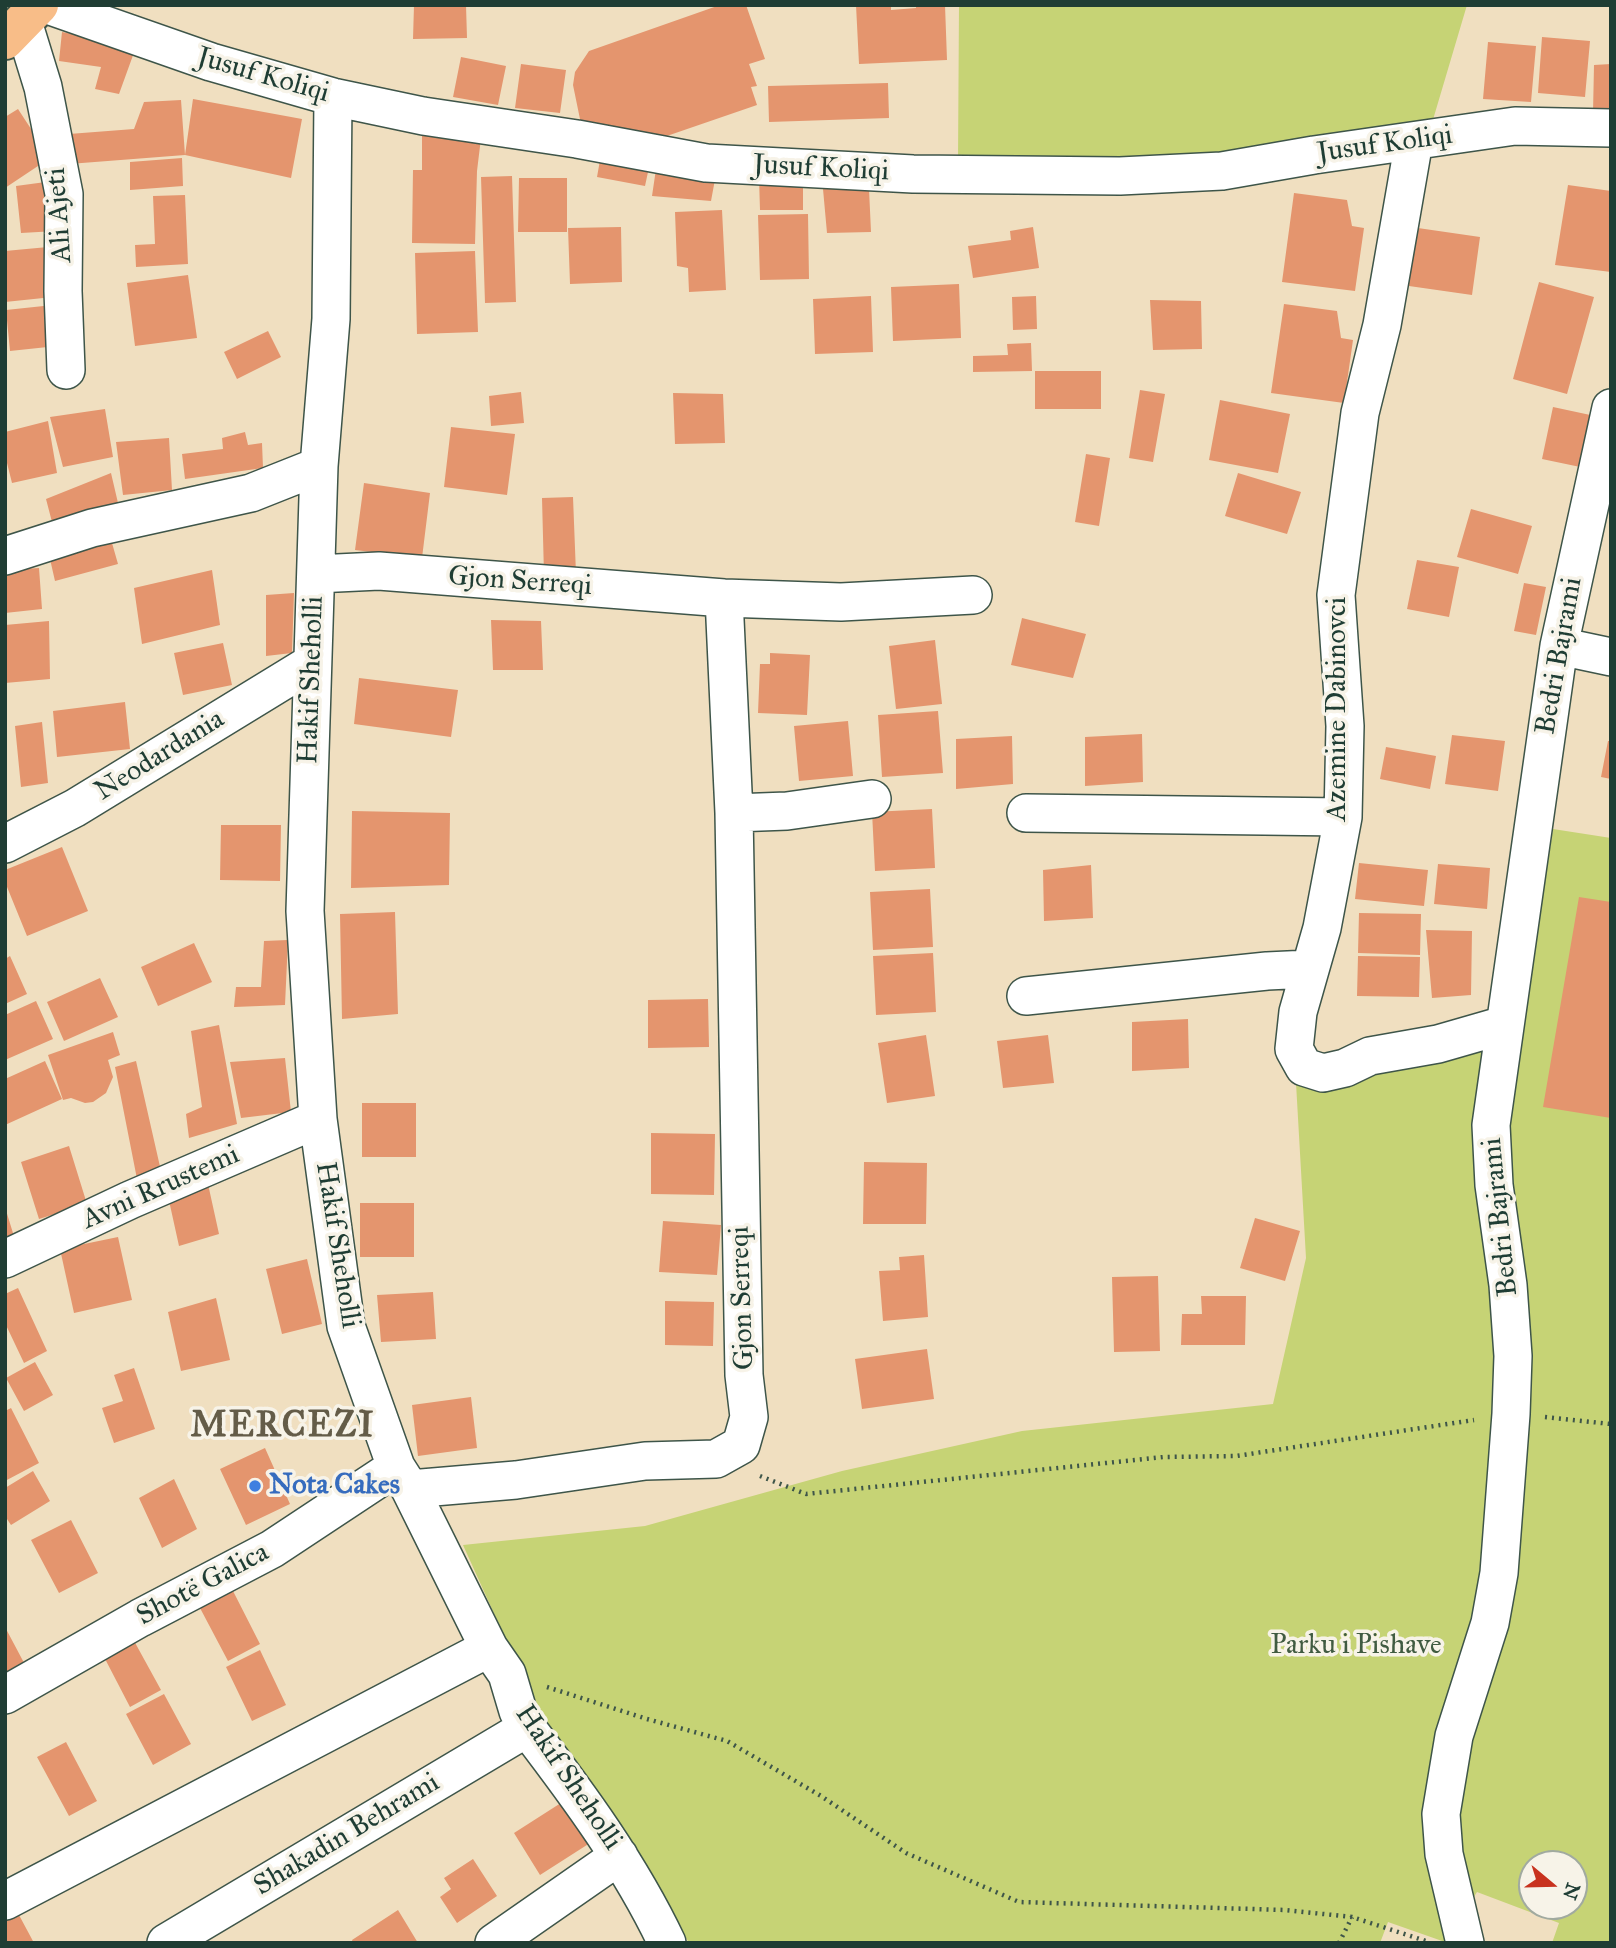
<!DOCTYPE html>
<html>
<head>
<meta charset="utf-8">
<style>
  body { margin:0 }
  #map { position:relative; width:1616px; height:1948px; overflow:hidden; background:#f0dfc0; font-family:"IM FELL Great Primer",serif }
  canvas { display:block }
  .frame { position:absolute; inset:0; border:7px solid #1f3d34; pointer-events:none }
  .north { position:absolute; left:1518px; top:1850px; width:70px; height:70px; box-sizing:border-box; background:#f7f3e8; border:2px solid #a1aaa0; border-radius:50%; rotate:109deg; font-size:19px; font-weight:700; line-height:28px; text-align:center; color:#1f3d34 }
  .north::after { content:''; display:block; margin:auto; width:24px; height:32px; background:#c8321e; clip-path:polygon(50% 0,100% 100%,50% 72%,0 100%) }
</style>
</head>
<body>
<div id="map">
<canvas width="1616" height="1948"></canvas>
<div class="frame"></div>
<div class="north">N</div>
</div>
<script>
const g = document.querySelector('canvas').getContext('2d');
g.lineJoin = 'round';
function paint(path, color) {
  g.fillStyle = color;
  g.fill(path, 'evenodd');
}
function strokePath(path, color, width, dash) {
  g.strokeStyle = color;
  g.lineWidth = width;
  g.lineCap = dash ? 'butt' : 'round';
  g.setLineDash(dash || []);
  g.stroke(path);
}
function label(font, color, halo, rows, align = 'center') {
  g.font = font + ' "IM FELL Great Primer",serif';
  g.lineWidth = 7;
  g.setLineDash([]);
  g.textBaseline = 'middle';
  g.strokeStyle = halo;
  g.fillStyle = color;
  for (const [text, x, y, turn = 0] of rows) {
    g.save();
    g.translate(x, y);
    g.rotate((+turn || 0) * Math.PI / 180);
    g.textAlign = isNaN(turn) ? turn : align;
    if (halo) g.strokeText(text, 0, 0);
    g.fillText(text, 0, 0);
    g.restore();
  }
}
const green = new Path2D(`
  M959,5H1467L1432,123L1209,165L958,159Z
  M1553,829L1611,838V1943H1552L1559,1923L1477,1892L1445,1942L1388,1922L1380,1943H689L628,1839L539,1713L463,1545L645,1526L842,1471L1022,1431L1273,1404L1306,1258L1296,1083L1480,1051L1521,1038ZM1532,1864H1574V1906H1532Z`);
const building = new Path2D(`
  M414,5H466L467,38L413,39Z
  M720,5H746L765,59L749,64L757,86L751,87L757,105L661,138L581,124L573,85L575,72L589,51Z
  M856,5H891V10L916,8V5H945L947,60L859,64Z
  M62,32L136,47L119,94L95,89L101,67L59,61Z
  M1542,37L1590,41L1585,97L1538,93Z
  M1488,42L1536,46L1531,102L1483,99Z
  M461,57L506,66L498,105L453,97Z
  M521,64L566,70L560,113L515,108Z
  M1611,64V113H1593L1594,65Z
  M888,83L889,118L769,122L768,86Z
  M193,99L302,119L291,178L185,155Z
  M181,100L185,155L69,164V134L134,129L144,102Z
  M18,109L50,158L5,188V117Z
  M422,130L481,138L477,171L475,244L412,243L413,170H422Z
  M602,149L651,158L645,186L597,177Z
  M182,158L183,186L130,190V162Z
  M656,169L716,174L711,201L652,196Z
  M512,176L516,302L485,303L481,177Z
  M519,178H567V232H518Z
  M759,178L803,179V210H760Z
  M53,181L56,231L21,233L16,186Z
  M1568,185L1611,191V272L1555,265Z
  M823,189H869L871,232L827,233Z
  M1294,193L1347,200L1352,226L1364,228L1355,291L1282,282Z
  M185,195L188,264L136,267L135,245L155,244L153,196Z
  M722,210L726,290L689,292L688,268L677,266L675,212Z
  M808,214L809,279L760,280L758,215Z
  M621,227L622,282L570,284L568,228Z
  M1033,227L1039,268L973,278L968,246L1011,240L1010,231Z
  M1411,227L1480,237L1472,295L1402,285Z
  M48,247L53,297L5,302V251Z
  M475,251L478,332L417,334L415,253Z
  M188,275L197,338L135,346L127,283Z
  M1539,282L1594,297L1567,394L1513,379Z
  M959,284L961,338L893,341L891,287Z
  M871,296L873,352L815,354L813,299Z
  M1036,296L1037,329L1013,330L1012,297Z
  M1150,300L1201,301L1202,349L1153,350Z
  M1284,304L1337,311L1341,338L1353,340L1344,403L1271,393Z
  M53,305L57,346L10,351L6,310Z
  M268,331L281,357L237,379L224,352Z
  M1031,343L1032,371L973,372V356L1008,355L1007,344Z
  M1035,371H1101V409H1035Z
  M1140,390L1165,394L1153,462L1129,458Z
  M521,392L524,423L491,426L489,396Z
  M673,393L723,394L725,443L675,444Z
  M1220,400L1290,414L1278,473L1209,460Z
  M1553,407L1595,416L1585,468L1542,459Z
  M105,409L113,457L63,467L50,417Z
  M48,421L57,473L12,483L5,455V432Z
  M451,427L515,434L507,495L444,487Z
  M245,432L248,445L262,443L263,468L185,479L182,454L223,449L222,438Z
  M169,438L172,490L123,495L116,442Z
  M1086,454L1110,458L1099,526L1075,522Z
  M111,473L118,503L52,522L46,499Z
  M1238,473L1301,492L1287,534L1225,516Z
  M364,483L430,493L422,558L355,550Z
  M573,497L576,574L544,575L542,498Z
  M1471,509L1532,526L1518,574L1457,557Z
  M108,529L118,564L55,581L47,546Z
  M1417,560L1459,567L1449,617L1407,609Z
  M39,568L42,609L5,613V570Z
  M212,570L220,625L142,644L134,588Z
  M1524,583L1546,587L1536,635L1514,631Z
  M294,593L292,653L266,656V595Z
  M1022,618L1086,634L1073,678L1011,665Z
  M491,620L541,621L543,670H493Z
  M49,621L50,679L5,683V625Z
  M935,640L942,704L896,709L889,646Z
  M223,643L232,685L183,695L174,653Z
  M770,653L810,655L807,715L758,713L760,664H770Z
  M359,678L458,690L451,737L354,724Z
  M125,702L130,749L57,757L53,711Z
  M938,711L943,773L882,777L878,715Z
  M848,721L853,776L799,781L794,726Z
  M42,722L48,783L21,787L15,726Z
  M1142,734L1143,782L1085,786V737Z
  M1452,735L1505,741L1498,791L1445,784Z
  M1012,736L1013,784L956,789V739Z
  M1608,741H1611V779L1601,777Z
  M1386,747L1436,756L1430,789L1380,779Z
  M932,809L935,868L875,871L872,812Z
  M352,811L450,813L449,885L351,888Z
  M221,825H281L280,881L220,880Z
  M62,847L88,911L27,936L5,882V870Z
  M1359,863L1428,870L1424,906L1355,899Z
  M1438,864L1490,868L1487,909L1434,904Z
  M1091,865L1093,918L1044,921L1043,870Z
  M930,889L933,947L873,950L870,892Z
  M1579,897L1611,902V1118L1543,1107Z
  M395,912L398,1014L342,1019L340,914Z
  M1359,913L1421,914L1420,955L1358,953Z
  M1426,930L1472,931L1471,995L1432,998Z
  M288,940L285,1005L234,1007L236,987H261L264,941Z
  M194,943L212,982L158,1006L141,967Z
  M933,953L936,1012L876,1015L873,956Z
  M10,956L27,994L5,1004V959Z
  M1358,956L1420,957L1419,997L1357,996Z
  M100,978L118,1017L64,1041L47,1002Z
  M708,999L709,1047L648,1048V1000Z
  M36,1001L53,1039L5,1060V1015Z
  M1188,1019L1189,1068L1132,1071V1022Z
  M219,1025L237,1124L189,1138L186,1114L202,1107L191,1031Z
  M113,1032L120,1055L108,1060L113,1077L106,1093L93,1102L85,1103L71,1098L63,1100L48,1055Z
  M926,1035L935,1096L887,1103L878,1043Z
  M1048,1035L1054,1083L1003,1088L997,1041Z
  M285,1058L291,1112L241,1118L230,1062Z
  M45,1061L62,1099L5,1125V1079Z
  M136,1061L161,1171L138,1184L115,1067Z
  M362,1103H416V1157H362Z
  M651,1133L715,1134L714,1195L651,1194Z
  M69,1146L87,1204L39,1219L21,1162Z
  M864,1162L927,1163L926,1224H863Z
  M208,1184L219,1234L179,1246L168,1196Z
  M360,1203H414V1257H360Z
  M5,1207L16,1243L5,1247Z
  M1255,1218L1300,1231L1285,1281L1240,1268Z
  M663,1221L721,1225L717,1275L659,1272Z
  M118,1237L132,1300L74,1313L60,1249Z
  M924,1255L928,1317L883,1321L879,1271L900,1270L899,1257Z
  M307,1259L322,1324L282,1334L266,1269Z
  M1158,1276L1160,1351L1114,1352L1112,1277Z
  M18,1288L47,1351L24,1363L5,1323V1294Z
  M433,1292L436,1339L381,1342L377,1295Z
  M1201,1296H1246L1245,1345H1181L1182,1314H1202Z
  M216,1298L230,1360L181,1371L168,1312Z
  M665,1301L714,1302L713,1346L665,1345Z
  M927,1349L934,1399L862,1409L855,1359Z
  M35,1362L53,1395L24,1411L6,1378Z
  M134,1368L155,1429L114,1443L102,1408L123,1401L114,1375Z
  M471,1397L477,1448L418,1456L412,1405Z
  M11,1408L39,1463L5,1481V1411Z
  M265,1448L290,1504L246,1525L220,1469Z
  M33,1471L50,1501L11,1525L5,1516V1488Z
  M174,1479L197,1529L162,1548L139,1498Z
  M71,1520L98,1573L59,1593L31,1540Z
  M233,1591L260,1644L228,1661L200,1608Z
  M5,1627L31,1676L5,1689Z
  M133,1639L161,1690L130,1707L103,1655Z
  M260,1650L286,1705L252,1721L226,1667Z
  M164,1694L191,1744L153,1765L126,1714Z
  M66,1742L97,1801L69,1816L37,1757Z
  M564,1801L590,1843L540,1875L514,1833Z
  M473,1859L497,1896L457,1923L440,1897L451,1889L444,1878Z
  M12,1902L34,1943H5V1905Z
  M398,1910L418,1943H353L352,1940Z`);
const path = new Path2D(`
  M1545,1417L1611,1424
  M760,1476L806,1494L1164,1457L1236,1456L1474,1420
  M547,1687L647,1719L727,1741L821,1796L906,1853L1019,1902L1285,1910L1352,1917L1429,1942
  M1339,1943L1352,1917`);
const minor = new Path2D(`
  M48,5L211,62L333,97L423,116L577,139L706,163L913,174L1120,176L1222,171L1314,155L1515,126L1611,128
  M23,22L43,87L64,194L63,291L66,370
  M333,97L331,319L319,466L305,911L318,1119L346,1326L396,1467L410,1489L489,1648L507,1674L518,1711L527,1728C579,1796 630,1865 667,1943
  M1414,141L1382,325L1360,413L1336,595L1345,726L1343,817L1322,928L1298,1012L1294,1049L1304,1067L1323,1073L1345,1068L1370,1056L1438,1044L1504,1025
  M5,556L92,528L251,493L319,466
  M316,574L379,571L724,598L841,602L973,595
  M1559,646L1611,657
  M734,813L787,811L872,799
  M1026,813L1343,817
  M5,844L75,808L312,663
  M1026,996L1267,971L1309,969
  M5,1259L130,1200L318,1119
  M410,1489L516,1480L645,1461L716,1459L741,1445L749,1417L744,1375L734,813L724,598
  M5,1695L140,1618L272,1549L396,1467
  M5,1901L489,1648
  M166,1943L527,1728
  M494,1943L619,1856
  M1465,1943L1444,1854L1441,1814L1454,1736L1490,1623L1499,1573L1511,1414L1513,1356L1508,1285L1494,1185L1491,1125L1559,646L1611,408`);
const major = new Path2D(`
  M5,40L39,5`);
const markers = [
  [255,1486,7,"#3f7fe0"]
];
const streetNames = [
  ["Jusuf Koliqi",263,76,16],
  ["Jusuf Koliqi",1385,145,-8],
  ["Jusuf Koliqi",821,169,3],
  ["Ali Ajeti",60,215,-94],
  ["Gjon Serreqi",520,582,4],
  ["Bedri Bajrami",1560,656,-80],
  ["Hakif Sheholli",312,680,-88],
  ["Azemine Dabinovci",1338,709,-90],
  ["Neodardania",160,756,-32],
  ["Avni Rrustemi",161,1188,-24],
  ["Bedri Bajrami",1501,1217,-96],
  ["Hakif Sheholli",337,1245,81],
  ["Gjon Serreqi",743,1298,-92],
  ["Shotë Galica",203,1585,-28],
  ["Hakif Sheholli",568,1778,56],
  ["Shakadin Behrami",347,1835,-31]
];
const shopNames = [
  ["Nota Cakes",269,1486]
];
const parkNames = [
  ["Parku i Pishave",1356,1646]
];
const districtNames = [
  ["MERCEZI",283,1427]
];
paint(green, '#c6d375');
paint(building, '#e4956e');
strokePath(minor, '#3e5549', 40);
strokePath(major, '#3e5549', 42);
strokePath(path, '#3e5549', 4.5, [2, 5]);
strokePath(minor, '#fff', 37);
strokePath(major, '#f8bd88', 38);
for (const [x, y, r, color] of markers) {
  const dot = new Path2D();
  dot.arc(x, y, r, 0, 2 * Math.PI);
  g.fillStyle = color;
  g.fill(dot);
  strokePath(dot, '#f7f3e8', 2.5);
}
label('28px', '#1f3d34', '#f7f3e8', streetNames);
label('bold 28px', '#366cbe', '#f7f3e8', shopNames, 'left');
label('28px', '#405b41', '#f7f3e8', parkNames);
g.letterSpacing = '2px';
label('bold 35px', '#645c48', '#f7f3e8', districtNames);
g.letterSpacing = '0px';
</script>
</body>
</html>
